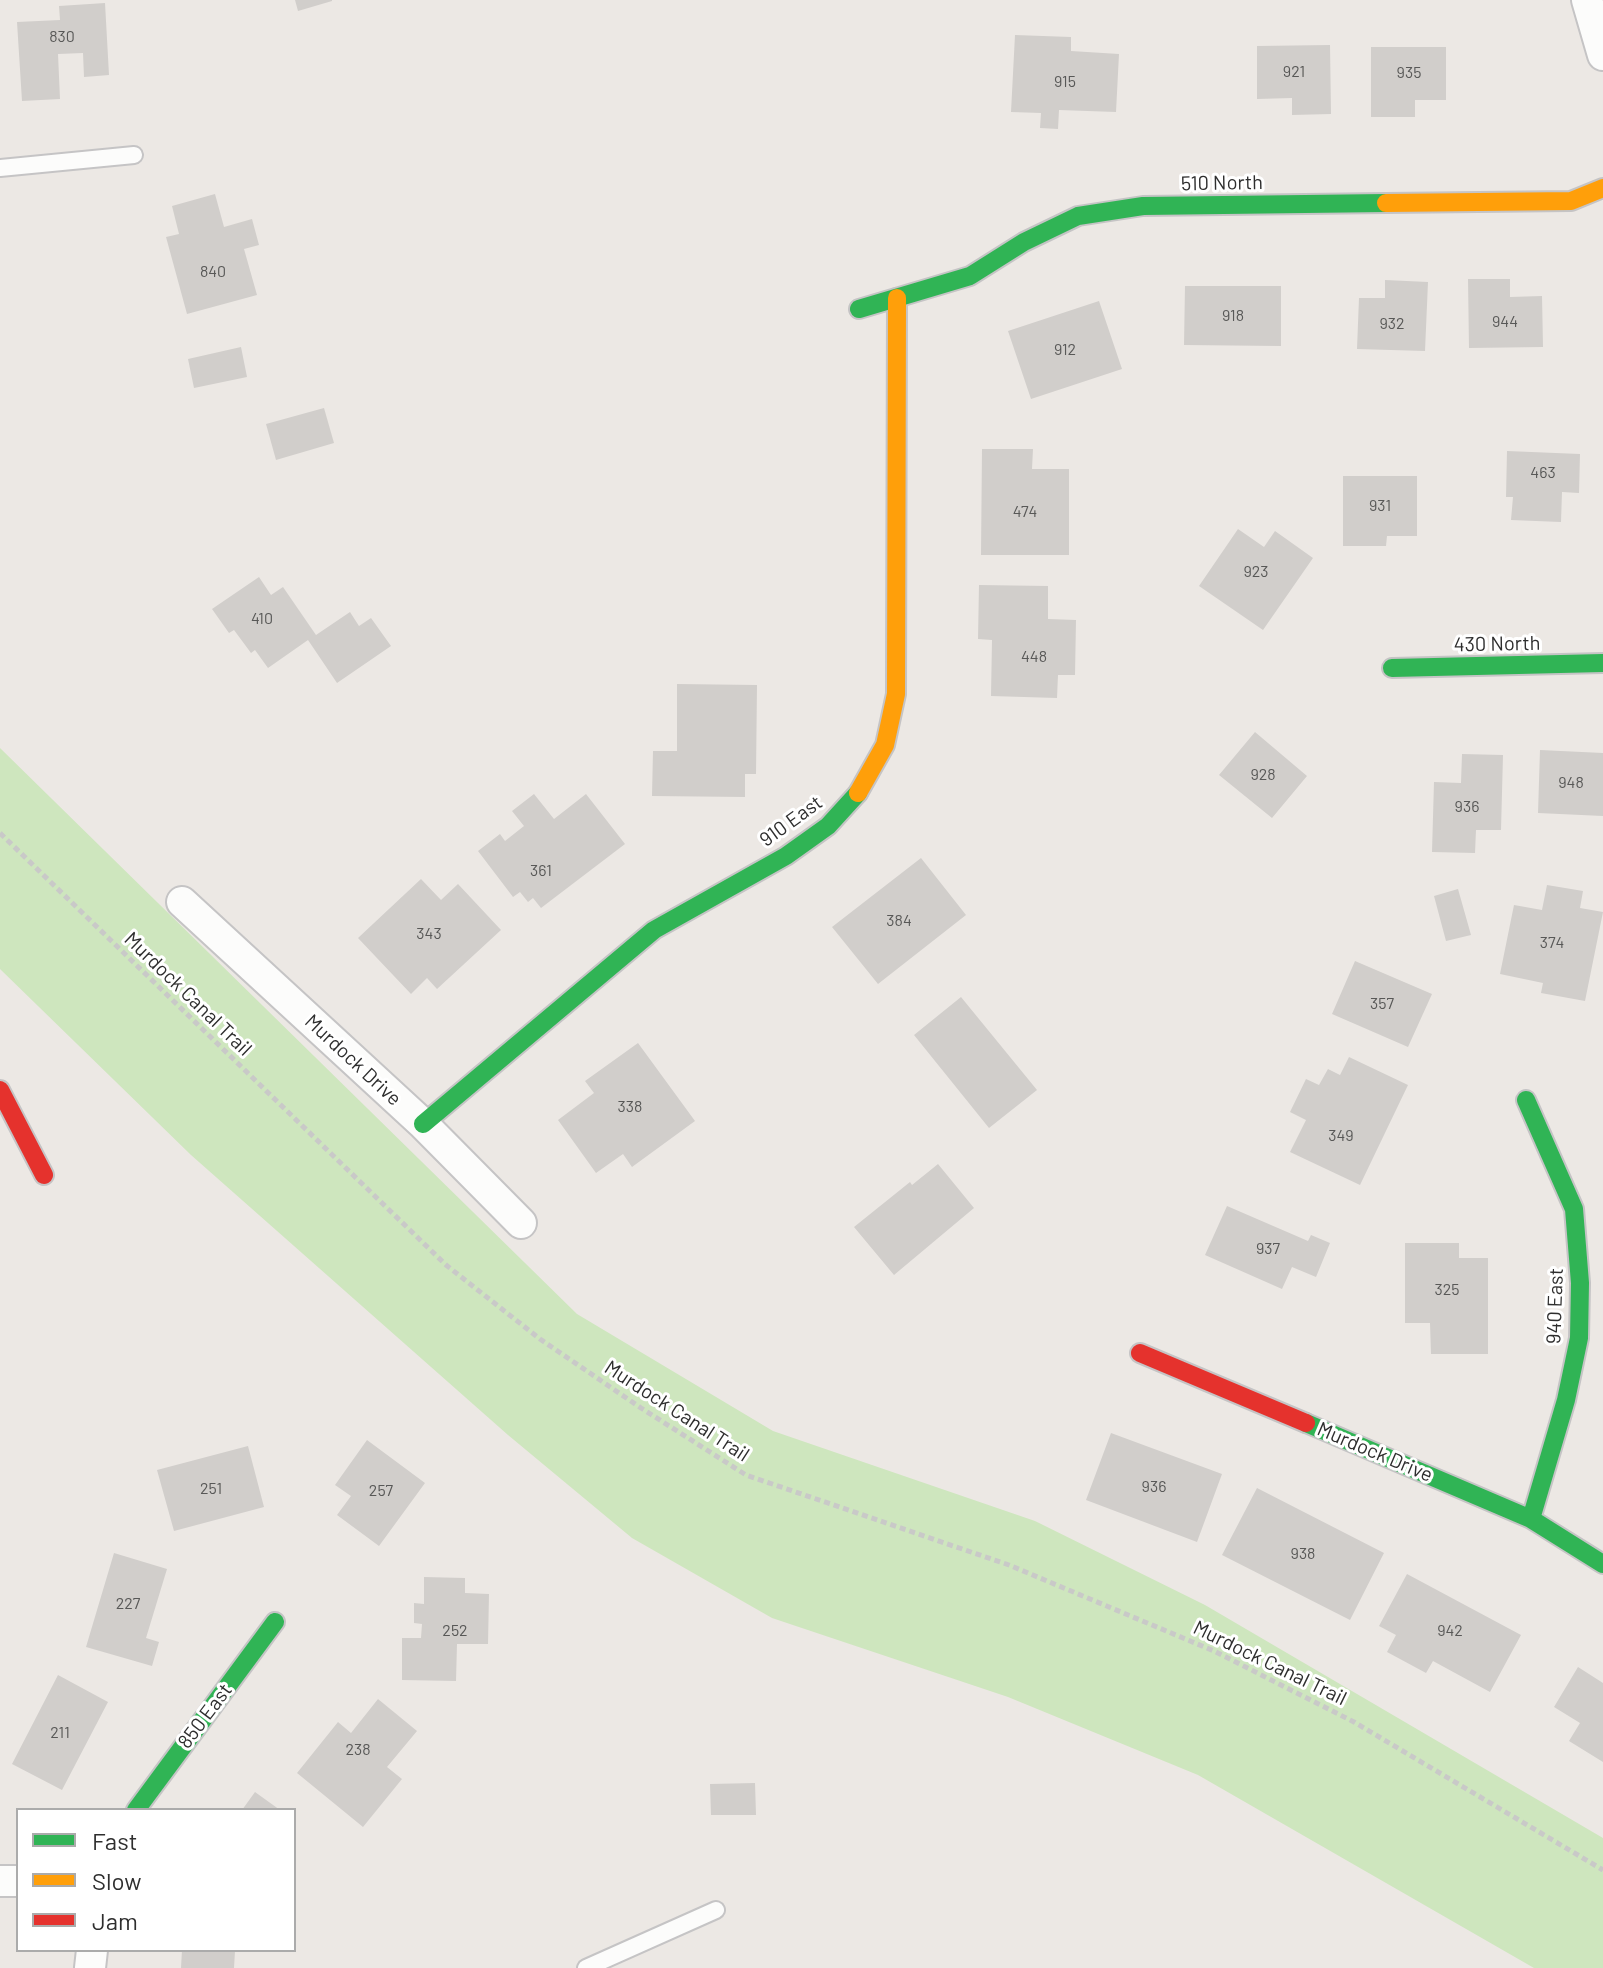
<!DOCTYPE html>
<html>
<head>
<meta charset="utf-8">
<style>
  body { margin:0 }
  #map { position:relative; width:1603px; height:1968px; overflow:hidden; background:#ece8e4; font-family:Barlow,sans-serif }
  canvas { display:block }
  .legend { position:absolute; left:16px; top:1808px; width:280px; height:144px; box-sizing:border-box; background:#fff; border:2px solid #ababab; margin:0; padding:10px 14px; list-style:none; font-size:24px; color:#2e2e2e }
  .legend li { display:flex; align-items:center; gap:16px; height:40px }
  .legend b { width:40px; border:2px solid #ababab }
</style>
</head>
<body>
<div id="map">
<canvas width="1603" height="1968"></canvas>
<ul class="legend">
<li><b style="height:10px;background:#30b455"></b>Fast</li>
<li><b style="height:10px;background:#ff9f0a"></b>Slow</li>
<li><b style="height:10px;background:#e5322d"></b>Jam</li>
</ul>
</div>
<script>
const g = document.querySelector('canvas').getContext('2d');
g.lineJoin = 'round';
function paint(path, color) {
  g.fillStyle = color;
  g.fill(path, 'evenodd');
}
function strokePath(path, color, width, dash) {
  g.strokeStyle = color;
  g.lineWidth = width;
  g.lineCap = dash ? 'butt' : 'round';
  g.setLineDash(dash || []);
  g.stroke(path);
}
function label(font, color, halo, rows, align = 'center') {
  g.font = font + ' Barlow,sans-serif';
  g.lineWidth = 6;
  g.setLineDash([]);
  g.textBaseline = 'middle';
  g.strokeStyle = halo;
  g.fillStyle = color;
  for (const [text, x, y, turn = 0] of rows) {
    g.save();
    g.translate(x, y);
    g.rotate((+turn || 0) * Math.PI / 180);
    g.textAlign = isNaN(turn) ? turn : align;
    if (halo) g.strokeText(text, 0, 0);
    g.fillText(text, 0, 0);
    g.restore();
  }
}
const green = new Path2D(`
  M0,748L577,1314L773,1431L1035,1521L1205,1605L1603,1838V1968H1534L1198,1775L1008,1697L772,1618L632,1538L508,1435L191,1155L0,969Z`);
const building = new Path2D(`
  M295,0H332V1L298,11Z
  M105,3L109,75L84,77L83,53L58,54L60,99L22,101L17,22L60,20L59,6Z
  M1015,35L1071,37V51L1119,54L1116,112L1059,110L1058,129L1040,128L1041,113L1011,112Z
  M1330,45L1331,114L1292,115V98L1257,99V46Z
  M1371,47H1446V100H1415V117H1371Z
  M215,194L224,227L252,219L259,245L244,249L257,295L187,314L166,237L179,234L172,206Z
  M1468,279H1510V297L1542,296L1543,347L1469,348Z
  M1385,280L1428,282L1425,351L1357,349L1359,298H1385Z
  M1185,286H1281V346L1184,345Z
  M1099,301L1122,369L1031,399L1008,331Z
  M241,347L247,377L194,388L188,359Z
  M324,408L334,443L276,460L266,424Z
  M982,449H1033L1032,469H1069V555H981Z
  M1507,451L1580,454L1579,493L1562,492L1561,522L1511,520L1513,497H1506Z
  M1343,476H1417V536H1387L1386,546H1343Z
  M1238,529L1264,547L1275,531L1313,558L1263,630L1199,586Z
  M259,577L271,595L283,587L316,635L350,612L359,626L371,618L391,646L337,683L308,640L268,668L255,650L251,653L234,630L229,633L212,609Z
  M979,585L1048,586V619L1076,620L1075,675H1058L1057,698L991,696L992,640L978,639Z
  M677,684L757,685L756,774H745V797L652,796L653,751H677Z
  M1255,732L1307,776L1272,818L1219,775Z
  M1540,750L1603,753V816L1538,813Z
  M1462,754L1503,755L1501,830H1476L1475,853L1432,852L1434,782L1461,783Z
  M534,794L554,819L586,794L625,844L541,908L533,898L528,902L520,892L513,897L478,851L500,834L505,841L524,826L512,811Z
  M921,858L966,915L878,984L832,927Z
  M421,879L441,900L458,884L501,930L437,989L427,978L411,994L358,938Z
  M1547,885L1583,891L1580,908L1603,912L1585,1001L1541,993L1543,983L1500,974L1514,905L1542,910Z
  M1458,889L1471,935L1446,941L1434,896Z
  M1355,961L1432,994L1408,1047L1332,1014Z
  M961,997L1037,1090L989,1128L914,1035Z
  M638,1043L695,1121L632,1167L623,1154L596,1173L558,1120L594,1093L585,1081Z
  M1349,1057L1408,1085L1360,1185L1290,1152L1306,1120L1290,1112L1306,1079L1319,1085L1328,1069L1340,1075Z
  M938,1164L974,1208L894,1275L854,1227L910,1182L912,1185Z
  M1227,1206L1308,1241L1311,1235L1330,1243L1316,1277L1292,1267L1282,1289L1205,1255Z
  M1405,1243H1459V1258H1488V1354H1431L1430,1323H1405Z
  M1111,1433L1222,1474L1197,1542L1086,1500Z
  M367,1440L425,1483L379,1546L337,1515L351,1496L335,1485Z
  M248,1446L264,1507L174,1531L157,1470Z
  M1257,1488L1384,1553L1350,1620L1222,1555Z
  M114,1553L167,1569L146,1638L159,1642L152,1666L86,1647Z
  M1407,1574L1521,1635L1490,1692L1433,1661L1426,1673L1387,1652L1396,1635L1379,1626Z
  M424,1577L465,1578V1593L489,1594L488,1644H457L456,1681L402,1680V1638H421L422,1624L414,1623V1603L424,1604Z
  M1578,1667L1603,1683V1762L1569,1741L1580,1723L1554,1707Z
  M58,1675L108,1702L62,1790L12,1764Z
  M378,1699L417,1731L387,1767L402,1779L363,1827L297,1773L338,1722L351,1733Z
  M755,1783L756,1815H711L710,1784Z
  M255,1792L280,1810H242Z
  M182,1950L235,1951L234,1968H181Z`);
const path = new Path2D(`
  M0,833L446,1265L540,1339L641,1408L746,1475L1009,1565L1214,1651L1354,1722L1603,1870`);
const lane = new Path2D(`
  M0,168L134,155
  M586,1968L716,1910`);
const street = new Path2D(`
  M1587,0L1603,55
  M182,902L423,1124L521,1223
  M0,1881H18
  M90,1968L92,1950`);
const fast = new Path2D(`
  M859,309L970,276L1024,242L1078,216L1143,206L1386,203
  M1392,668L1603,663
  M1526,1100L1574,1209L1580,1283L1579,1338L1566,1400L1531,1519
  M423,1124L654,930L786,856L828,826L858,793
  M1306,1423L1531,1519L1603,1564
  M136,1810L275,1622`);
const slow = new Path2D(`
  M1386,203L1571,201L1603,188
  M858,793L885,745L896,694L897,298`);
const jam = new Path2D(`
  M0,1090L44,1175
  M1140,1353L1306,1423`);
const numberNames = [
  ["830",62,37],
  ["921",1294,72],
  ["935",1409,73],
  ["915",1065,82],
  ["840",213,272],
  ["918",1233,316],
  ["944",1505,322],
  ["932",1392,324],
  ["912",1065,350],
  ["463",1543,473],
  ["931",1380,506],
  ["474",1025,512],
  ["923",1256,572],
  ["410",262,619],
  ["448",1034,657],
  ["928",1263,775],
  ["948",1571,783],
  ["936",1467,807],
  ["361",541,871],
  ["384",899,921],
  ["343",429,934],
  ["374",1552,943],
  ["357",1382,1004],
  ["338",630,1107],
  ["349",1341,1136],
  ["937",1268,1249],
  ["325",1447,1290],
  ["936",1154,1487],
  ["251",211,1489],
  ["257",381,1491],
  ["938",1303,1554],
  ["227",128,1604],
  ["252",455,1631],
  ["942",1450,1631],
  ["211",60,1733],
  ["238",358,1750]
];
const streetNames = [
  ["510 North",1222,183,-1],
  ["430 North",1497,644,-1],
  ["910 East",791,821,-36],
  ["Murdock Canal Trail",188,994,44],
  ["Murdock Drive",353,1060,43],
  ["940 East",1555,1306,-88],
  ["Murdock Canal Trail",677,1411,33],
  ["Murdock Drive",1375,1452,23],
  ["Murdock Canal Trail",1270,1663,26],
  ["850 East",205,1716,-53]
];
paint(green, '#cee6be');
paint(building, '#d1cecb');
strokePath(lane, '#c5c4c5', 20);
strokePath(street, '#c5c4c5', 34);
strokePath(fast, '#c5c4c5', 22);
strokePath(slow, '#c5c4c5', 22);
strokePath(jam, '#c5c4c5', 22);
strokePath(path, '#c9c9c8', 5, [6, 4]);
strokePath(lane, '#fcfcfb', 16);
strokePath(street, '#fcfcfb', 30);
strokePath(fast, '#30b455', 18);
strokePath(slow, '#ff9f0a', 18);
strokePath(jam, '#e5322d', 18);
label('16px', '#585857', null, numberNames);
label('20px', '#2e2e2e', '#fff', streetNames);
</script>
</body>
</html>
